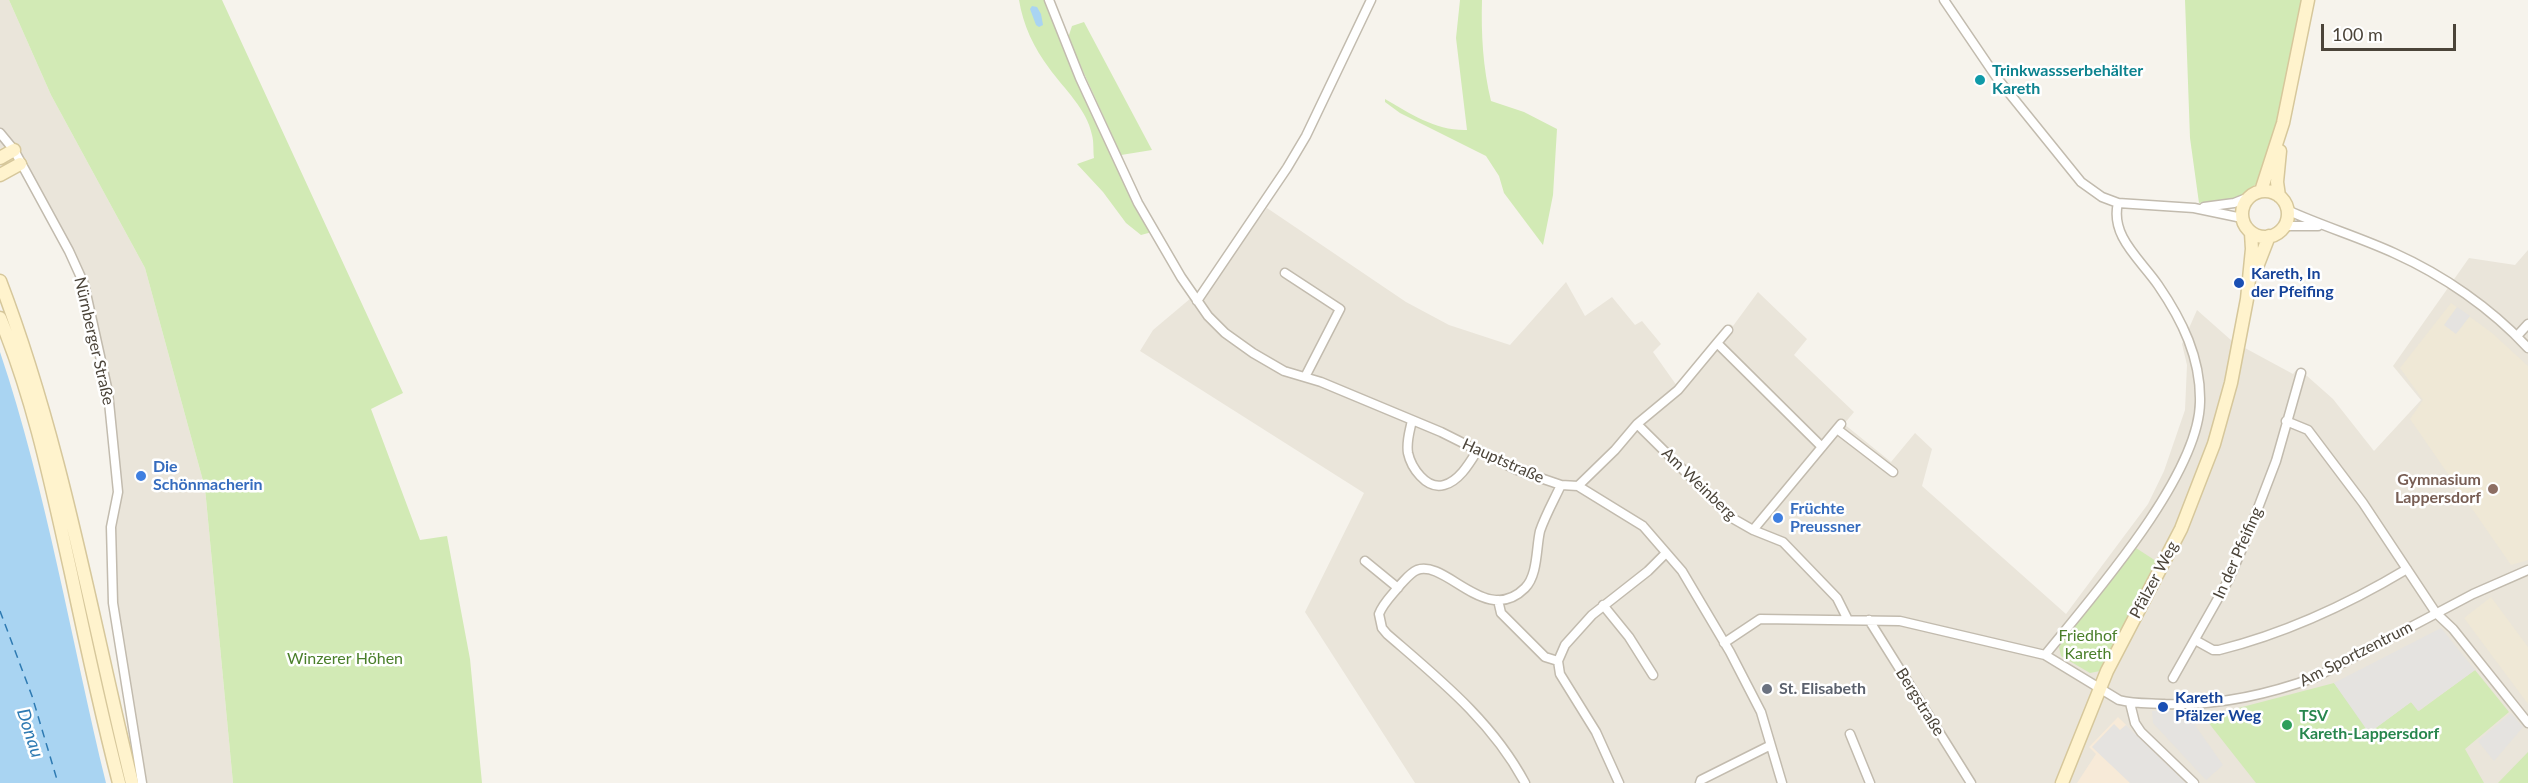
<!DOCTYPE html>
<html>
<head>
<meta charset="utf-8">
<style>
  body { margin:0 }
  #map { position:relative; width:2528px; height:783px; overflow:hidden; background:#f6f3ec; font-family:Lato,sans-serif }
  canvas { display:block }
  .scale { position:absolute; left:2321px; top:24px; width:135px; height:27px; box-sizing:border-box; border:3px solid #4b4439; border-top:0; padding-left:8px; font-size:18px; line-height:21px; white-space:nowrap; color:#4b4439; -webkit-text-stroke:4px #fff; paint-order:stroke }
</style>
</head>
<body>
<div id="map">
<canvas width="2528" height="783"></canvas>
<div class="scale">100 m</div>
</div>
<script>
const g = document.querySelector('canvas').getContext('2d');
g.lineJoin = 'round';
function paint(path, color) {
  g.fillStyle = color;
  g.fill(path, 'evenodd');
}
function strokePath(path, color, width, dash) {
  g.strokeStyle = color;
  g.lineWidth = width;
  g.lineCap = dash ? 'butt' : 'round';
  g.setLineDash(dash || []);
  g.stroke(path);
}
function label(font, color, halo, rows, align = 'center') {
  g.font = font + ' Lato,sans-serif';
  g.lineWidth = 5;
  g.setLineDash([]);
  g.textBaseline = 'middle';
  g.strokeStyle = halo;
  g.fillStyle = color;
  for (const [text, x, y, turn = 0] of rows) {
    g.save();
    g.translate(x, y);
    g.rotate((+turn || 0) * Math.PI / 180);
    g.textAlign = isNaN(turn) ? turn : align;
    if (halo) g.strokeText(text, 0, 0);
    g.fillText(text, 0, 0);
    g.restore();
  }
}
const residential = new Path2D(`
  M0,0H9L51,95L145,268L205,488L233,783H141L113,603L111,527L118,492L108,392L84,284L9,144L0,149Z
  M1267,208L1406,302L1449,325L1510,345L1566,282L1585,316L1612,297L1635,325L1642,321L1661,344L1653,352L1677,386L1730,324L1733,326L1758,292L1807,339L1794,355L1854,412L1844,424L1891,462L1915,433L1932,449L1922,486L2066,614L2148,504L2164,471L2185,410L2187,365L2182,344L2197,310L2232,341L2293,374L2298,368L2333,399L2374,451L2421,400L2393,366L2469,258L2515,265L2528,250V783H1415L1305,612L1364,493L1140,351L1153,330L1191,298L1195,305L1206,297L1217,275Z`);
const commercial = new Path2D(`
  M2118,717L2186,783H2077L2096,754L2089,747Z`);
const education = new Path2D(`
  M2451,303L2492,333L2528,366V560L2511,565L2410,419L2423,400L2400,368Z
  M2491,597L2528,647V704L2464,618Z`);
const green = new Path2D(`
  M9,0H222L403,393L371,409L420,540L447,536L470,659L482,783H233L205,488L145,268L51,95Z
  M1019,0H1047L1152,232L1141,235L1126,223L1103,192L1077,164L1094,158C1093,151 1094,142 1092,135C1087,109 1064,89 1049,68C1034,48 1023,25 1019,0Z
  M1460,0H1482C1481,34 1483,68 1491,101L1524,112L1557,129L1553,195L1543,245L1504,193L1499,176L1486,156L1400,113L1385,102V99C1411,114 1436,131 1467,130L1456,38Z
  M2185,0H2302L2271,149L2260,181L2238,198L2199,203L2190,138Z
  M1084,22L1152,150L1121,155L1068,38L1072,26Z
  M2136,548L2156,561L2100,671L2090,673L2061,656L2059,647Z
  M2475,670L2509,712L2465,749L2484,783H2256L2204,717L2334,683L2370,732L2411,702L2419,711Z
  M2528,752V783H2498Z`);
const parking = new Path2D(`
  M2457,307L2470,316L2456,334L2444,325Z
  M2441,628L2475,670L2418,711L2411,702L2369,733L2334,683Z
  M2152,711H2185L2223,765L2206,780L2153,723Z
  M2511,713L2523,727L2494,761L2478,741Z
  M2114,724L2120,730L2126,725L2186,783H2130L2092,747Z`);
const water = new Path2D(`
  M1032,6L1037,7L1041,14L1043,25L1039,27L1036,25L1030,9Z
  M0,352C47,492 71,640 106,783H0Z`);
const ferry = new Path2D(`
  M0,611L32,696L58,783`);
const street = new Path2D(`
  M1049,0L1080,78L1138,203L1181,277L1208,316L1225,333L1253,353L1284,371L1321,382L1441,432L1517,470L1561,485L1578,486L1643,526L1682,571L1730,652L1761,712L1782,783
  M1944,0L1997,78L2081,182L2102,197L2118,203L2194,208L2242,218
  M0,133L14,150L69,251L84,284L108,392L118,492L111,527L113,603L142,783
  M2204,207L2234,203L2249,197
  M2287,210C2322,226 2359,237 2394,253C2443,275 2491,308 2528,348
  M2284,226H2318
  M1285,273L1340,309L1305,377
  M1197,301L1287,168L1306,136L1371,0
  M2517,336L2528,324
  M1717,343L1728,330
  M1412,420C1410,431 1406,441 1408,453C1411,467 1426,490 1444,485C1459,481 1469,464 1477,451
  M2286,421L2308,430L2363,503L2436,613L2453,629L2528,723
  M1637,424L1678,390L1717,343L1822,447
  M1837,429L1893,472
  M1578,486L1615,450L1637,424L1732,518L1753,530L1783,542L1837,598L1848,620
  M1753,530L1841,424
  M1365,561L1398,588
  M1498,600L1501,613L1545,657L1558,661
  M1603,605L1629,637L1653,675
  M1869,620L1971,783
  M2195,640L2213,650H2219C2287,633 2347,605 2407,569
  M1724,643L1760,619L1900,621L2045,655L2119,700C2134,704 2149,703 2165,704C2217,706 2267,695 2316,677L2473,594L2528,570
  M2045,655C2092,597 2199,476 2200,402C2201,358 2182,320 2158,285C2140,259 2110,236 2118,203
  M2173,678L2229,579L2245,542L2276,461L2301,373
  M2130,703L2135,723L2141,732L2194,783
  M1850,734L1870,783
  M1525,783C1492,721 1439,679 1387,634L1382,628L1379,614C1383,603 1393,594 1400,585C1405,580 1410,573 1417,570C1446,559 1486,627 1525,588C1538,575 1536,548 1540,531C1545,516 1554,500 1561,485
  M1619,783L1596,732L1560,674L1558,661L1565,645L1592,615L1648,571L1666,553
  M1700,783L1701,780L1769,746`);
const secondary = new Path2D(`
  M0,158L14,150
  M0,175L20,164
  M2261,191L2283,123L2308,0
  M2242 214a23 23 0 1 1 46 0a23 23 0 1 1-46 0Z
  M2279,196L2277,182L2280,151
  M2255,272L2269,236
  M0,281C62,443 91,615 132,783
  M0,318C34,399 52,488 71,573C86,644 101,713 119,783
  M2062,783L2107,671L2181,529L2214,444L2231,383L2247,299L2252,249L2251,233`);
const markers = [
  [1980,80,6,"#0f9aa8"],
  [2239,283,6,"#1a4fb4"],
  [141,476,6,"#3f7fe0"],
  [2493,489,6,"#8d6e63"],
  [1778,518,6,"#3f7fe0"],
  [1767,689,6,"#6b7280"],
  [2163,707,6,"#1a4fb4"],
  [2287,725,6,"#2e9e5b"]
];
const cultureNames = [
  ["Trinkwassserbehälter",1992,71],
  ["Kareth",1992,89]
];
const transitNames = [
  ["Kareth, In",2251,274],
  ["der Pfeifing",2251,292],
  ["Kareth",2175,698],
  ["Pfälzer Weg",2175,716]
];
const streetNames = [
  ["Nürnberger Straße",94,341,77],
  ["Hauptstraße",1503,461,24],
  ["Am Weinberg",1699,484,44],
  ["In der Pfeifing",2238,553,-66],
  ["Pfälzer Weg",2154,580,-62],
  ["Am Sportzentrum",2356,654,-27],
  ["Bergstraße",1920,702,58]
];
const shopNames = [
  ["Die",153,467],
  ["Schönmacherin",153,485],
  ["Früchte",1790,509],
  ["Preussner",1790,527]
];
const educationNames = [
  ["Gymnasium",2481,480],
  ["Lappersdorf",2481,498]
];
const parkNames = [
  ["Friedhof",2088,636],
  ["Kareth",2088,654],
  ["Winzerer Höhen",345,659]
];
const worshipNames = [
  ["St. Elisabeth",1779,689]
];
const leisureNames = [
  ["TSV",2299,716],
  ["Kareth-Lappersdorf",2299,734]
];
const waterNames = [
  ["Donau",30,733,72]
];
paint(residential, '#eae5da');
paint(commercial, '#f7ead8');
paint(education, '#efe8d6');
paint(green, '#d2eab5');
paint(parking, '#e5e3e0');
paint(water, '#a9d4f2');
strokePath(ferry, '#2e7ab2', 1.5, [8, 6]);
strokePath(street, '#c2bbae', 11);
strokePath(secondary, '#d6c79b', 15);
strokePath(street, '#fff', 8);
strokePath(secondary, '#fff3cd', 12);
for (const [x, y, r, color] of markers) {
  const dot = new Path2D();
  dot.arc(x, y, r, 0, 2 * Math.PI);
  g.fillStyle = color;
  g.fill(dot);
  strokePath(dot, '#fff', 2);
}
label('bold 16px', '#0d838f', '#fff', cultureNames, 'left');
label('bold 16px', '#164399', '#fff', transitNames, 'left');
label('16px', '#4b4439', '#fff', streetNames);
label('bold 16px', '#366cbe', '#fff', shopNames, 'left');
label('bold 16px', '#785e54', '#fff', educationNames, 'right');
label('16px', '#4a7f2a', '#fff', parkNames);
label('bold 16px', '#5b616d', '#fff', worshipNames, 'left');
label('bold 16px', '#27864d', '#fff', leisureNames, 'left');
label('italic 18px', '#2e7ab2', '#fff', waterNames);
</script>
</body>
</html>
